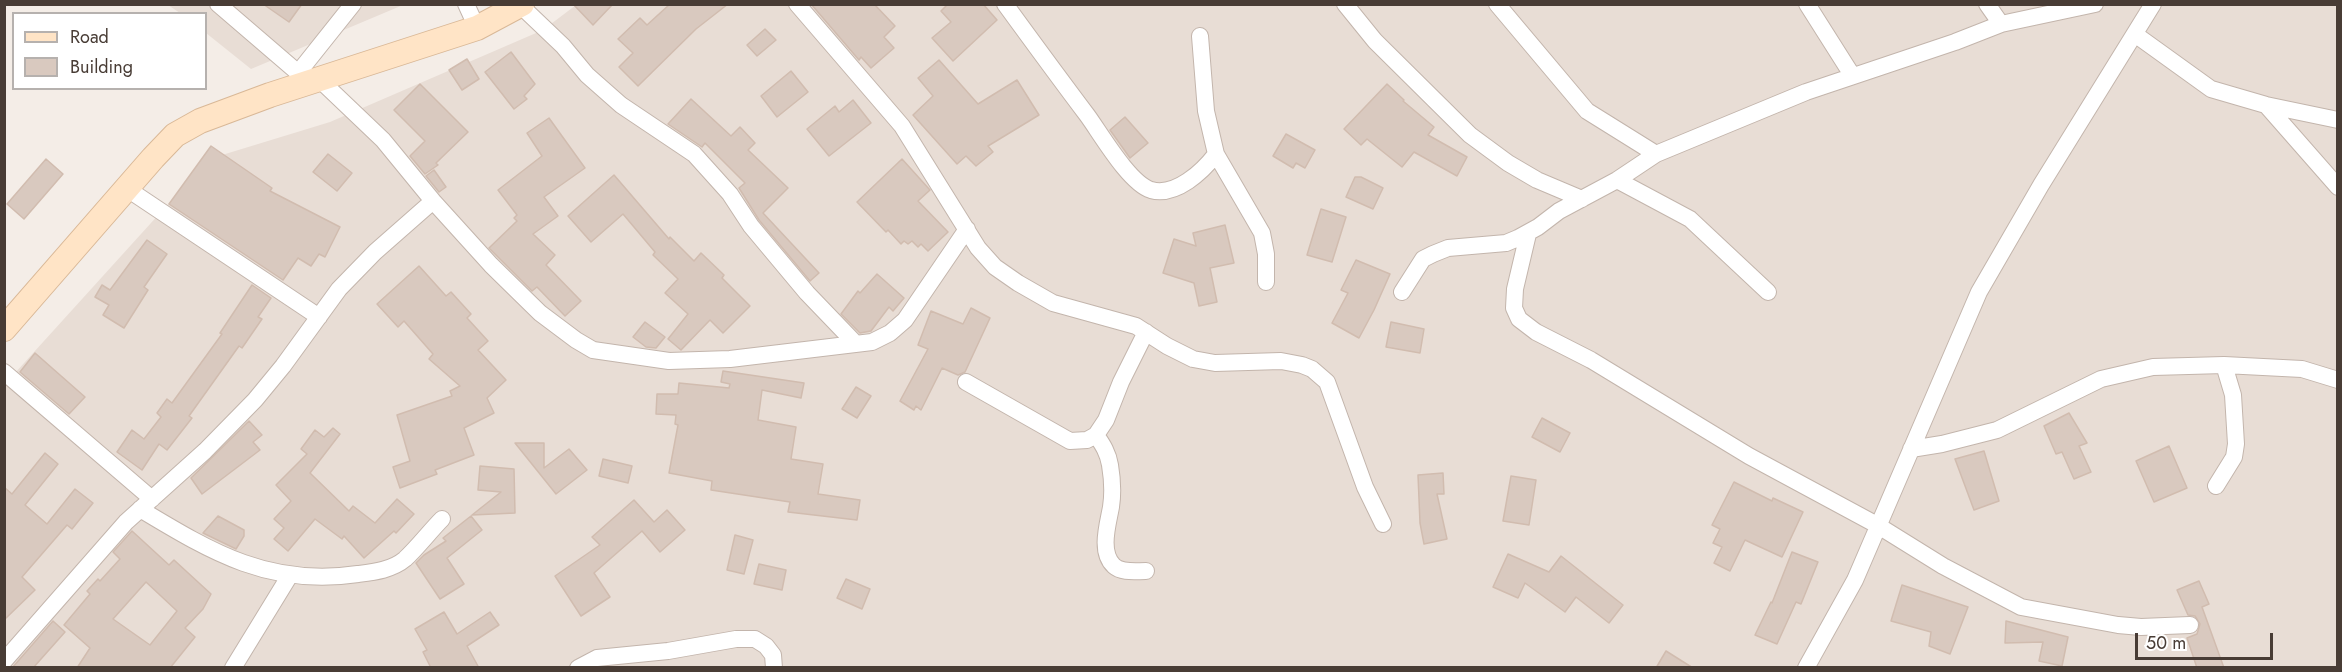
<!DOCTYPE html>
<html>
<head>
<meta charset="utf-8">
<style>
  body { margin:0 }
  #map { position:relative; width:2342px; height:672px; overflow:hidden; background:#f4ede7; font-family:Jost,sans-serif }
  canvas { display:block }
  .frame { position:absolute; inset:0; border:6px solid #483c35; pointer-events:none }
  .legend { position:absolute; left:12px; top:12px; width:195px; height:78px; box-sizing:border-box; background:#fff; border:2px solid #b6b1ae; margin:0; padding:8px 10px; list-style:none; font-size:18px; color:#483c35 }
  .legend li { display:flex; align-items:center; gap:12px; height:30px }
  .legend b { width:30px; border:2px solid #b6b1ae }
  .scale { position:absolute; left:2135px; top:633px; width:138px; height:27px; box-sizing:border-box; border:3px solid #483c35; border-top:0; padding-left:8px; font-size:18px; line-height:21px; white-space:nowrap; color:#483c35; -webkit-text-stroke:4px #fff; paint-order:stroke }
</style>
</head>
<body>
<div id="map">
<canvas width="2342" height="672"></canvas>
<div class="frame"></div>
<ul class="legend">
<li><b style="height:8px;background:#ffe4c6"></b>Road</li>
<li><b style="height:16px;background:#d9c9bf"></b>Building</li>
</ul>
<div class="scale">50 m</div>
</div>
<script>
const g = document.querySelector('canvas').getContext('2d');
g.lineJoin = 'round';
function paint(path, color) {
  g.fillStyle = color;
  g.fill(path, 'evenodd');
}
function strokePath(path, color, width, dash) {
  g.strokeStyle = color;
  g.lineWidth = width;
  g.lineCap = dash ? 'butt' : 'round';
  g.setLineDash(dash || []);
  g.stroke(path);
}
const residential = new Path2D(`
  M168,5H403L251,69L206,33V14L180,13Z
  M576,5H2337V667L5,668V384L209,159L330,122L543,30Z`);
const building = new Path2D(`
  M263,4H302L289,22Z
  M573,4H613L593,25Z
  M670,4H728L696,29L638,86L619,67L633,53L618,39L640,18L647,25Z
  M811,4H874L895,26L884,37L894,48L871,68L861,57L859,60Z
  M948,4H983L997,20L953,61L932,38L951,22L941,11Z
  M765,29L776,40L757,56L747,45Z
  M511,52L535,84L524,96L527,99L514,109L485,72Z
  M467,59L479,79L462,90L449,70Z
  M939,60L978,104L1017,80L1039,115L988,146L993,152L976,166L966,156L957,164L913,115L933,96L918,78Z
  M791,71L808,92L777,117L761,96Z
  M420,84L468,132L436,163L438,165L425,174L410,156L425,141L394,110Z
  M1387,84L1404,100L1403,101L1434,127L1428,135L1467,157L1457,176L1414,152L1402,167L1367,139L1361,145L1344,129Z
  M691,99L731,136L740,127L755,143L748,150L788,188L763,213L819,273L810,281L759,220L739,188L745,183L705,143L702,147L668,124Z
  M853,100L871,123L829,156L807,129L835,106L839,112Z
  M1125,117L1148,143L1130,158L1110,130Z
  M549,118L585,168L544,197L558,216L533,234L555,255L546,265L581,301L565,316L537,287L532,291L489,248L517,221L514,218L517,215L498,190L542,156L527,133Z
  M1286,134L1315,150L1305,168L1296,163L1293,168L1273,156Z
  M211,146L272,188L270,191L340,227L325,257L319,254L311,266L298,258L283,280L169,204Z
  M328,154L352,173L337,191L313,172Z
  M46,159L63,174L24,219L7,204Z
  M902,159L930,190L918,201L948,232L928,251L921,244L918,247L912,241L908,244L904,241L901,244L888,230L886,232L857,202Z
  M434,170L446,187L439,192L426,176Z
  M614,175L669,239L670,237L694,261L701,253L724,275L722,278L750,306L723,333L710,320L681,350L668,339L688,314L665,293L678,279L653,255L655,252L623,214L591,242L568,216Z
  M1355,177H1361L1383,188L1373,209L1346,197Z
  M1321,209L1346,217L1332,262L1307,255Z
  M1225,225L1234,263L1210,268L1217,302L1199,306L1194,283L1163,273L1174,239L1196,246L1193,233Z
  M147,240L167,254L144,287L148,290L124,328L103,315L109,305L95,297L102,285L110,290Z
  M1356,260L1390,274L1374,310L1359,338L1332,323L1348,293L1341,290Z
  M419,266L446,296L451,292L471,314L467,318L488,341L478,350L506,380L487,398L494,413L464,428L474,455L435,470L437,474L400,488L393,467L410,461L397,415L452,396L450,391L460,386L429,359L433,354L404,321L398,327L377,304Z
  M877,274L904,298L893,311L889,307L871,331L860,333L841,314L858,291L860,293Z
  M252,285L271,298L258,317L262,319L242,348L239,346L189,416L192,418L167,450L159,444L142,470L117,452L132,430L144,439L161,417L157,413L167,399L172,403L222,334L220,333Z
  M971,308L990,318L965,372L958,375L942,368L921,410L916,406L914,410L900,401L928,349L918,345L931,311L963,324Z
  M645,322L665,337L656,348L646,347L633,337Z
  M1391,322L1424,329L1420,353L1386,347Z
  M35,353L85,397L69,414L20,372Z
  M723,371L804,383L801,398L762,390L758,420L796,427L791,459L823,464L818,494L860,500L857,520L788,512L790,502L711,490L712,481L669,473L678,425L675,424L676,415L656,414L657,394H678L679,383L729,388L730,384L721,382Z
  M856,387L871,396L857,418L842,409Z
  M2069,413L2087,443L2079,446L2091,472L2074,479L2062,452L2056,454L2044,426Z
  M1542,418L1570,433L1560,452L1532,437Z
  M249,421L262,435L253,442L260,450L202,494L191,478Z
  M333,428L340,434L310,473L349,511L353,506L375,523L397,499L414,514L396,533L394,531L364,558L344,536L342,539L315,519L288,551L274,539L284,528L274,519L291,501L276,485L307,454L301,449L315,430L324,437Z
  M515,443H544V468L569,449L587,470L556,494Z
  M2169,446L2187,488L2154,502L2136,461Z
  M1984,451L1999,501L1974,510L1955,459Z
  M45,453L58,464L25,505L47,524L75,489L93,503L72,529L67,525L22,577L35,590L4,620V487L12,494Z
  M603,459L632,466L628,483L599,476Z
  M480,466L514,469L515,513L472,515L501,492L478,490Z
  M1443,473L1444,494H1437L1447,539L1424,544L1420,523L1418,475Z
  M1511,476L1536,480L1529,525L1503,521Z
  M1734,482L1772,501L1773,498L1803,512L1782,557L1745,540L1730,571L1714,563L1722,547L1713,543L1720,529L1712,525Z
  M634,500L654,522L667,510L685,530L660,552L642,531L594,573L610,597L581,616L555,576L600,545L592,537Z
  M218,516L244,530V536L236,549L203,533Z
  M471,516L482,530L447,558L464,584L440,599L416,563L424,555L446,541L443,538Z
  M132,531L169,565L174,560L211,594L203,609L185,628L195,637L170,668H77L90,648L64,625L90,594L87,591L98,579L100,581L120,559L113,552ZM146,582L177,611L150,645L113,619Z
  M735,535L753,540L744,574L727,570Z
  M1792,552L1818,562L1801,604L1796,602L1777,644L1755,635L1771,602L1772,603Z
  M1508,554L1549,572L1561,556L1623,605L1609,623L1576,597L1565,612L1525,583L1518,598L1493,587Z
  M759,564L786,570L782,590L754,584Z
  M846,579L870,589L862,609L837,598Z
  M2199,581L2209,604L2202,607L2224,668H2197L2187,638L2197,634L2200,624L2195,616L2188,615L2177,590Z
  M1902,585L1968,607L1950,654L1929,646L1931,632L1891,621Z
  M444,612L457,634L490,612L499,625L467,646L479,668H431L423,652L427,650L415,629Z
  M53,621L65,632L33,668H12Z
  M2006,621L2068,637L2062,666L2039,661L2043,642L2005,643Z
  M1666,651L1693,668H1656Z`);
const street = new Path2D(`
  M218,4L310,83
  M466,4L477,28
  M797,4L902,126L978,248L995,267L1018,283L1053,303L1136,326L1167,346L1193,359L1215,363L1281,361L1302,365L1312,369L1327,382L1365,487L1383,524
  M1005,4C1032,41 1059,78 1087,115C1101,134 1129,183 1151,190C1176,197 1203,171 1216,154
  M1345,4L1375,41L1470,135L1508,163L1537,180L1582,199
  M1497,4L1587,111L1656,154
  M1807,4L1852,75
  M1987,4L2001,24
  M521,6L563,46L587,75L621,105L694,154L730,194L751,226L807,293L856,344
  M2136,35L2211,89L2266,105L2338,120
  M1200,36L1206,111L1216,154L1262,233L1266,254V282
  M298,73L353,4
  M320,80L383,140L433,201L491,265L540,313L576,340L593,350L669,361L730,359L872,342L890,333L905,320L967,229
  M2266,105L2338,187
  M1617,180L1690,219L1768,292
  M126,188L319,317
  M1528,234L1515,289L1514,308L1519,319L1536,332L1591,360L1749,456L1877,525L1943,566L2021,607L2118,625L2141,627L2190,625
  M1402,292L1423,259L1433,254L1448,248L1506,243L1518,238L1538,227L1559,211L1617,180L1656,154L1806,92L1955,42L2001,24L2095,4
  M4,372L152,499
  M966,382L1070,441L1087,440L1096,435L1106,420L1121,382L1146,332
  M1096,435C1103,445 1108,453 1110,465C1112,477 1113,494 1111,507C1108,524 1099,552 1114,566C1122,573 1135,571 1146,571
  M1911,449L1942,444L1997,430L2101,379L2153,367L2224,365L2302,369L2338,380
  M2216,486L2234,457L2236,444L2233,395L2224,365
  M140,509C213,553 270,587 358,574C374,572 392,570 405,559C418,547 430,531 442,519
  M4,661L126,522L205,451L255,400L283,366L339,289L375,252L433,201
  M233,668L290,575
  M578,668L597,658L668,651L736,639H755L766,646L773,655L774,668
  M1806,668L1855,580L1979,292L2041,185L2153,4`);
const secondary = new Path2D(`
  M4,329L153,158L175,135L200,121L270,95L477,28L522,4`);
paint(residential, '#e8ddd5');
paint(building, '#d9c9bf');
strokePath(building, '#d1bcaf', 1.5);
strokePath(street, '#c3b5ac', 18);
strokePath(secondary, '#d9b897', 26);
strokePath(street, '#fff', 16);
strokePath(secondary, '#ffe4c6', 24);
</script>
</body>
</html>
